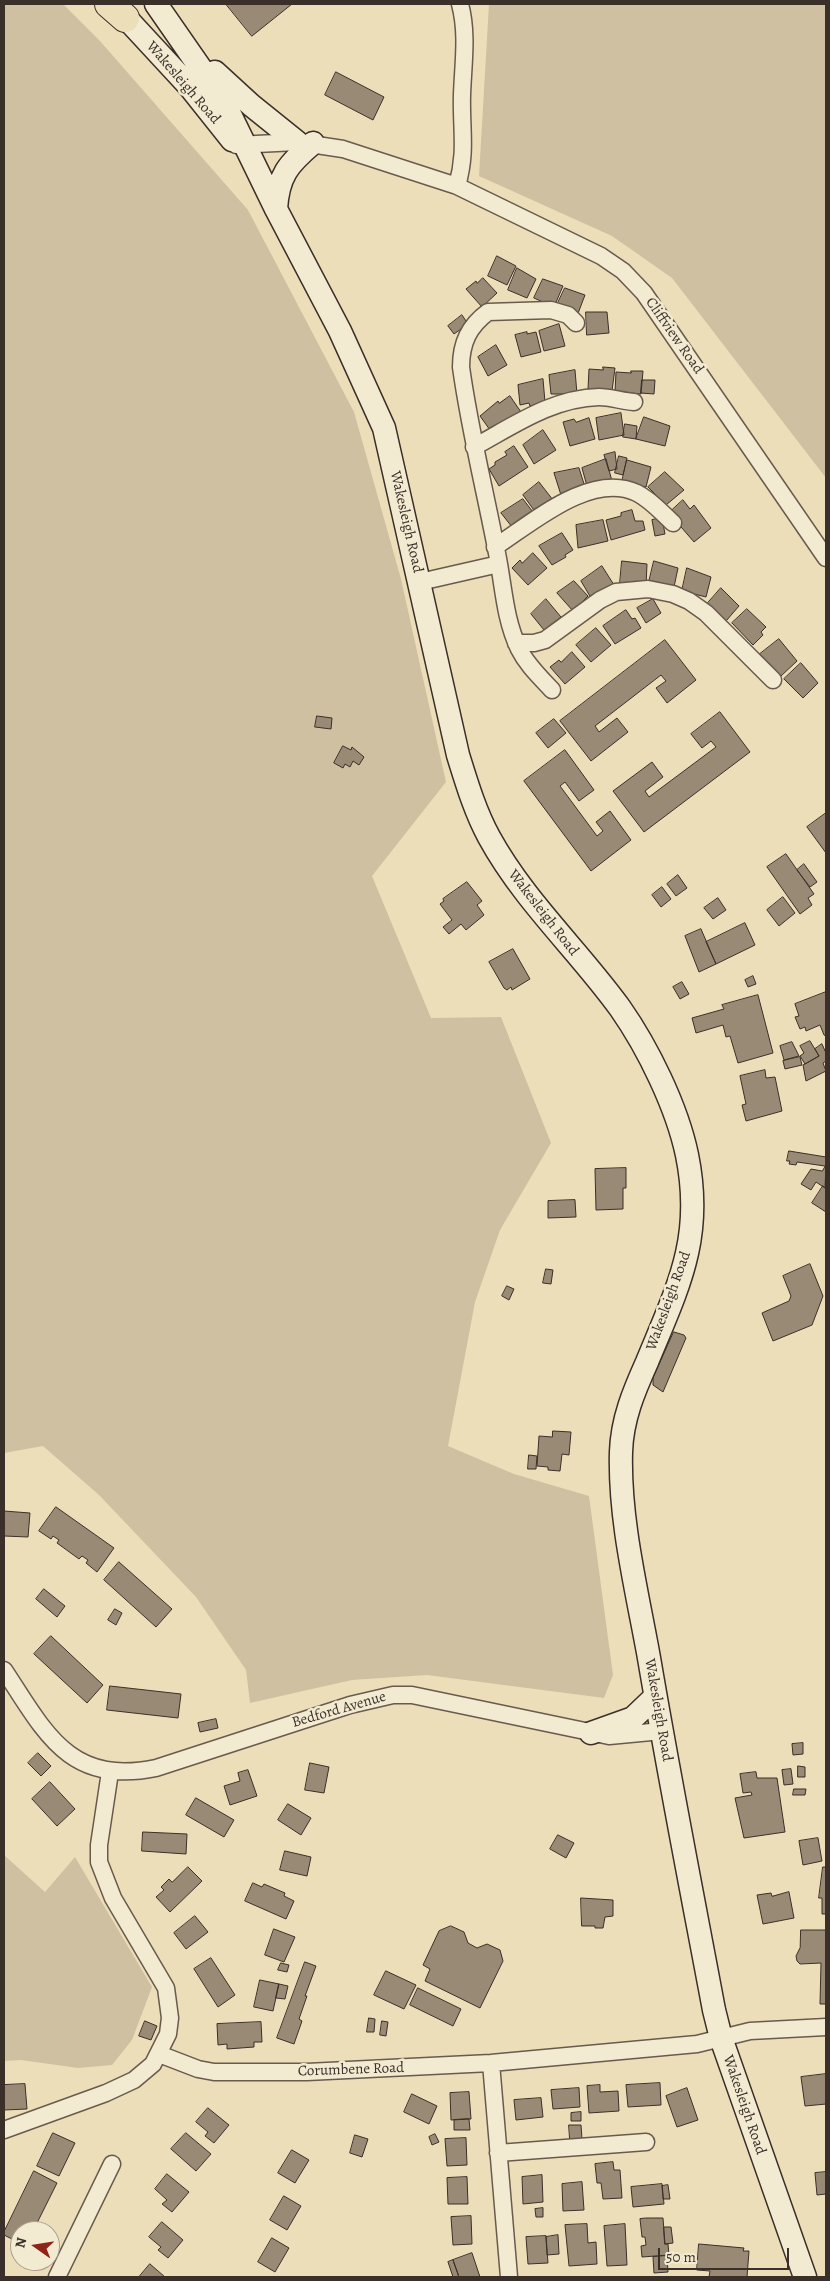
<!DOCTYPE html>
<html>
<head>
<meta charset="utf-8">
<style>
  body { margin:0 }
  #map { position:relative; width:830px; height:2281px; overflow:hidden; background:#eddeba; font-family:Alegreya,serif }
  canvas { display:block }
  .frame { position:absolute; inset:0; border:5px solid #3b2f29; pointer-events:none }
  .north { position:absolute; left:10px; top:2221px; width:50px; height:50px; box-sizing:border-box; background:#f3ead2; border:1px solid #a99f8e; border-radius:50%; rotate:283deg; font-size:14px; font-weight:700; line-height:20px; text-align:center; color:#3b2f29 }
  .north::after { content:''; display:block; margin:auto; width:18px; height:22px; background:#8f2418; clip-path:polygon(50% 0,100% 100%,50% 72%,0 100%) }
  .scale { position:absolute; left:658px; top:2248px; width:131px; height:22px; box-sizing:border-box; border:2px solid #3b2f29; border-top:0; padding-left:6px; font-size:15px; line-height:18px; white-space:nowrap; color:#3b2f29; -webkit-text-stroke:4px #f3ead2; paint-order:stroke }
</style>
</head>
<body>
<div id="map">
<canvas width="830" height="2281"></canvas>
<div class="frame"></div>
<div class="north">N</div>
<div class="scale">50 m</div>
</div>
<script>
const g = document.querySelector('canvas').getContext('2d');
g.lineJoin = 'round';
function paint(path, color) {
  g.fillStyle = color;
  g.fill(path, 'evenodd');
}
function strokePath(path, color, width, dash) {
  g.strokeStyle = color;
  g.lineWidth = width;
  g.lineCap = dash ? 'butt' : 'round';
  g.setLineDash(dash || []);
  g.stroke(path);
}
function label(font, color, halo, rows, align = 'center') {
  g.font = font + ' Alegreya,serif';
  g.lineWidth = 5;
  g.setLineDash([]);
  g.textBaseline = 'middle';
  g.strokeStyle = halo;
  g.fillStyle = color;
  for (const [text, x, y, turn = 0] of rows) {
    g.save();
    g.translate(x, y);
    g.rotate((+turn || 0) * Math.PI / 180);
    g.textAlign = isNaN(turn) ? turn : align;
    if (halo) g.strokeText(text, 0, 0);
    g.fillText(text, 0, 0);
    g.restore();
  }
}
const green = new Path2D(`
  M4,4H63L100,41L248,210L354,412L401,579L446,782L372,876L431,1018L501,1017L551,1143L500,1230L475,1302L448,1446L514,1474L589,1496L613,1675L604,1698L427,1675L352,1680L250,1703L246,1670L196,1597L99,1495L43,1446L4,1453Z
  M489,4H826V478L672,278L612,236L479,176Z
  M4,1855L45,1892L75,1857L152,1987L132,2040L112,2065L78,2068L21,2060L4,2061Z`);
const building = new Path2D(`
  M226,4H292L252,36Z
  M336,72L384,97L373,120L325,95Z
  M497,256L516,266L507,285L488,276Z
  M517,268L536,279L527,298L508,290Z
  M483,278L497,293L482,307L466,289L476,281L477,283Z
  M543,279L563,286L554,307L534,298Z
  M565,288L585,295L577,316L556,307Z
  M586,312H607L609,333L587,335Z
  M462,315L468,324L454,334L448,326Z
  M559,324L565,346L544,351L539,331Z
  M527,332V334L536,332L541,352L521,357L515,335Z
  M496,345L507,365L488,376L478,357Z
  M603,367L615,368L612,391L588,389L589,369L603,370Z
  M575,370L577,394H551L549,375Z
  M631,371H643L641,394L615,392L616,372L631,373Z
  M543,379L545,402L530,406L529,403L520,405L518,385Z
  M642,380H655L654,394L641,393Z
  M510,396L521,412L490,430L480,416L498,401L499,403Z
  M621,413L624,435L599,440L596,418Z
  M644,417L670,426L665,446L636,439Z
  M589,418L595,439L570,446L563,422L574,419L576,422Z
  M625,424L637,426L636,439L623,437Z
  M543,430L556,450L534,464L523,445Z
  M514,446L528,467L499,486L489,469L495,465V462L507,455L505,452Z
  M615,452L617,469L609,471L604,455Z
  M619,456L627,458L623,475L615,473Z
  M606,459L612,481L587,486L582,468Z
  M627,460L651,467L646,487L622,482Z
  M579,468L585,487L561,495L554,473Z
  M665,472L684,490L666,505L648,487Z
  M539,482L553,500L536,513L523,495Z
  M523,499L536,516L516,532L501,513Z
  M683,500L690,509L694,505L711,528L694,542L669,513Z
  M632,510L635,521H643L645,530L611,540L606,520L621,516V513Z
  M662,518L665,534L655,536L652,520Z
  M603,520L608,541L578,548L576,525Z
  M562,533L573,550L565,555L566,557L552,565L539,546Z
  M533,553L547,568L528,585L512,568L520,560L522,563Z
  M622,561L647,564L646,586L620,583Z
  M654,561L678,568L674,587L649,582Z
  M602,566L614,585L591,598L581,581Z
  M687,568L711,577L706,597L682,591Z
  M574,581L588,596L573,611L557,593Z
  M721,588L739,606L726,621L707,604Z
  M546,599L561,617L544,630L531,614Z
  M653,599L661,613L646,623L637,608Z
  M747,609L766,627L761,632L763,635L753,645L732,623Z
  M626,610L632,619L635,618L641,628L615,644L603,626Z
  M596,628L611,645L591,662L576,645Z
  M779,639L797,661L781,676L760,654Z
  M665,640L696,680L667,703L656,688L666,681L661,675L595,726L599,732L617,718L628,732L591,761L560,721Z
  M572,652L585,667L565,684L550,667L559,660L561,662Z
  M801,663L818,683L803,698L784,679Z
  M720,712L750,752L644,832L613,791L652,762L663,777L645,791L649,797L716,747L711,741L702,748L691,734Z
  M317,716L332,718L331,729L315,727Z
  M554,719L566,733L548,748L536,733Z
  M343,746L351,750L352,747L364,757L359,765L353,761L350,767L345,764L343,768L334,763Z
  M565,750L594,790L579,801L565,782L560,786L597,836L603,831L596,822L610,811L631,840L591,871L524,781Z
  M826,813V853L807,827Z
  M786,854L814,894L808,898L812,905L800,914L767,867Z
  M804,864L817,882L810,887L797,870Z
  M678,875L687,888L676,896L667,884Z
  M467,882L482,901L477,905L484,915L466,930L461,924L449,934L443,927L452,920L440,904L444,901L443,899Z
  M662,887L671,899L661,907L652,895Z
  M783,897L795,913L779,926L767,910Z
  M718,898L726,910L713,919L704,908Z
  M745,923L755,945L716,964L706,942Z
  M701,929L716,964L699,972L685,936Z
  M513,949L530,979L512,990L511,987L507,990L504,988L489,962Z
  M753,976L756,984L748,987L745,980Z
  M682,982L689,994L680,999L673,987Z
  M826,992V1036L824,1035L820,1025L806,1031L805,1027L800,1029L795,1017L799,1016L795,1004Z
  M758,995L773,1053L738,1063L730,1036L726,1037L723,1025L696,1033L692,1018L724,1009L722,1005Z
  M810,1041L819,1056L805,1064L800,1056L804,1053L800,1046Z
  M792,1042L799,1056L784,1060L780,1046Z
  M822,1044L826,1053V1061L823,1063L826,1071L806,1081L803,1065L819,1056L815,1049Z
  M800,1057L802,1065L785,1069L783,1061Z
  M765,1070L766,1078L775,1077L782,1111L746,1121L742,1105L746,1104L740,1076Z
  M789,1151L826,1157V1165L825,1166L797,1162L796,1165L789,1164L790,1161H787Z
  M826,1165L825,1188L816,1182L811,1190L801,1184L811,1169L822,1171Z
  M626,1168V1188H623V1209L596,1210L595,1169Z
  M823,1186L826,1189V1212L812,1203Z
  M575,1200L576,1217L548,1218V1201Z
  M810,1264L823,1296L812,1325L773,1341L762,1313L789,1301L791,1296L783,1276Z
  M546,1269L553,1270L551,1284L543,1283Z
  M507,1286L514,1289L509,1300L502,1296Z
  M674,1332L684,1335L686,1338L663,1392L653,1385V1378Z
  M553,1431L571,1432L569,1455L562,1454L560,1471L548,1470V1467L537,1466L539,1436L552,1437Z
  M529,1455L537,1456L536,1469H528Z
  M56,1507L114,1548L97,1572L86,1563L88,1560L82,1556L79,1559L57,1543L59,1540L53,1536L51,1539L39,1531Z
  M4,1511L30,1513L28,1537L4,1536Z
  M119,1562L172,1609L156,1627L104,1580Z
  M44,1589L65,1606L57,1617L36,1599Z
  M115,1609L122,1613L116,1625L108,1620Z
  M51,1636L103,1685L87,1703L34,1654Z
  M110,1686L181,1694L178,1718L107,1710Z
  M216,1719L218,1728L200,1732L198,1723Z
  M803,1743V1754L793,1755L792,1744Z
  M38,1753L51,1766L41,1776L28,1763Z
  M310,1763L329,1767L324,1793L305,1790Z
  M798,1766L805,1767V1777H798Z
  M791,1769L793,1784L784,1785L782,1770Z
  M248,1770L257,1796L230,1805L224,1786L240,1781L238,1773Z
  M756,1772L757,1778H777L785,1832L744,1838L735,1798L752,1795L751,1792L743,1793L740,1774Z
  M50,1782L75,1809L57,1826L32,1799Z
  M794,1789H806L805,1795H793Z
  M196,1798L234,1820L224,1837L186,1815Z
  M288,1804L311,1818L301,1835L278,1820Z
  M143,1832L187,1834L186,1854L142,1851Z
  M558,1835L574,1843L566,1858L550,1849Z
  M818,1838L822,1861L803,1865L799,1841Z
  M285,1851L311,1857L307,1876L280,1870Z
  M188,1867L202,1881L170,1912L156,1897L164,1890L161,1887L169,1879L172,1882Z
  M823,1867H826V1914H822V1898H819Z
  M253,1883L262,1887L264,1884L285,1893L284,1896L294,1901L286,1919L245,1901Z
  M789,1892L794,1918L763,1924L757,1895L771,1893L772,1896Z
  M581,1898L613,1900V1916L605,1917L603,1928H595V1926H582Z
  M195,1916L208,1932L186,1949L174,1933Z
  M451,1926L464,1932L468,1943L477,1948L487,1944L500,1950L503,1961L480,2008L425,1981L430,1969L423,1965L439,1931Z
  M274,1929L295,1937L284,1962L265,1955Z
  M801,1930H826V2004H820L821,1963L800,1964L797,1961L796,1956L800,1948Z
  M211,1958L235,1995L218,2007L194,1969Z
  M305,1962L316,1966L305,1996H307L299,2019L302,2021L294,2044L277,2038Z
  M281,1963L289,1965L287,1972L278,1970Z
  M386,1971L416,1985L404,2009L374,1995Z
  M260,1980L279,1984L273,2011L254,2007Z
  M279,1984L288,1986L285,1999L276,1998Z
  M418,1988L461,2009L453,2026L410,2005Z
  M369,2018L375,2019L374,2032H367Z
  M145,2021L157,2026L151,2040L139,2036Z
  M382,2021L388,2022L386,2036L380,2035Z
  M261,2022L262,2042H254V2047L227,2049V2044L218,2045L217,2024Z
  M826,2074V2104L805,2106L801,2077Z
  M660,2083L661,2105L628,2107L626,2085Z
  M25,2084L27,2109L4,2110V2085Z
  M600,2085V2092L618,2091L619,2111L589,2113L587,2086Z
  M579,2088L580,2107L553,2109L551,2090Z
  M687,2088L698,2120L677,2127L666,2096Z
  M469,2092L471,2119L451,2120L450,2093Z
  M412,2094L437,2106L429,2124L404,2112Z
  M541,2098L543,2117L516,2120L514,2100Z
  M208,2108L229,2125L214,2143L205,2136L208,2132L196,2122Z
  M581,2112V2121H571V2113Z
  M469,2119L470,2130H454V2120Z
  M569,2125H581L582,2139H570Z
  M53,2133L75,2143L59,2176L37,2166Z
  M186,2133L211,2154L196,2171L171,2149Z
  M435,2134L439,2142L432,2145L429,2137Z
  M355,2135L368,2139L362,2157L350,2153Z
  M466,2138L467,2165L447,2166L445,2139Z
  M292,2150L309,2160L295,2183L278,2173Z
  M613,2162L614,2170H620L622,2198L603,2199L601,2183H597L595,2164Z
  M34,2171L57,2183L33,2231H20V2243L4,2235V2232Z
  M826,2172V2194L817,2195L815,2173Z
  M167,2174L189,2192L172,2212L162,2204L167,2200L155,2189Z
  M542,2175L543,2202L523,2204L522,2177Z
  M467,2177L468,2204H448L447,2178Z
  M582,2182L584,2210L563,2211L562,2184Z
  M662,2184L664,2204L633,2207L631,2187Z
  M668,2185L670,2199H663L662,2186Z
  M284,2196L301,2206L287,2230L270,2220Z
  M543,2208V2217H536L535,2209Z
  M471,2216L472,2244L453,2245L451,2217Z
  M646,2218H663L665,2244H668L669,2255L642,2257L641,2246L646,2245L645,2237H642L640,2219Z
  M162,2222L183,2240L168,2258L158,2250L161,2247L149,2237Z
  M587,2224L588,2243L596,2242L597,2264L569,2266L565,2225Z
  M625,2224L627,2265L607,2266L604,2226Z
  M664,2227H671L673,2243L665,2244Z
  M558,2235L559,2254L547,2255L546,2237Z
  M546,2236L548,2263L528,2264L526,2237Z
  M272,2238L289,2248L275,2272L258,2262Z
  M699,2244L744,2248L743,2251H749L747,2277H709L710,2271L697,2270Z
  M472,2253L480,2277H459L453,2260Z
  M667,2256L668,2272L654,2273L653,2257Z
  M453,2260L459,2277H453L448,2262Z
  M150,2264L165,2277H139Z`);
const street = new Path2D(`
  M236,145L297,142L343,149L457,186L601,256L623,271L644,293L826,558
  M457,186C467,151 461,130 462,95C463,64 468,34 460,4
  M474,447C513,426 552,398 599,397C610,397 622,401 634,402
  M495,547C532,523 591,471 637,493C651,500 662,513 673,523
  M420,582L499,564
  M516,643H534L545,640L600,600L616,592L648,589L673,594L689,601L706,613L773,680
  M552,690C540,677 527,665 519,649C506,622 504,593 499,564C487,498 470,433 461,367C461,343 469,326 488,312L551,310L568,315L576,323
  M4,1670C45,1732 69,1786 156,1768L350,1705L393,1695H412L609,1736L662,1731
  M159,2054L198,2069L214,2072H307L491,2063L697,2044L750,2031L826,2027
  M491,2063L509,2277
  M4,2130L106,2093L134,2080L153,2064L168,2034L170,2018L166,1988L113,1898L99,1862V1845L110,1772
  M498,2153L646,2142
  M57,2277L112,2164`);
const secondary = new Path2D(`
  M156,4L224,102L276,209L340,331L384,428L458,755C467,784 475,811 489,837C524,901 578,950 620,1008C648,1048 677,1107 687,1155C704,1238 678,1287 647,1362C634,1391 622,1419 621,1452C619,1520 637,1591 649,1658C669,1776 692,1893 714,2010L721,2038L805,2277
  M115,6L189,86L232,140
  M215,72L251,105L297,142
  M276,209C278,176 288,164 313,143
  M591,1733L633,1718L655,1697`);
const highway = new Path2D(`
  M109,4L125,18`);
const streetNames = [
  ["Wakesleigh Road",183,83,49],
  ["Cliffview Road",674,336,55],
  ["Wakesleigh Road",406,522,77],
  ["Wakesleigh Road",543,913,52],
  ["Wakesleigh Road",669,1301,-70],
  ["Bedford Avenue",339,1710,-16],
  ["Wakesleigh Road",658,1710,80],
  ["Corumbene Road",351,2070,-2],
  ["Wakesleigh Road",744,2105,71]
];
paint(green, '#cfc0a1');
paint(building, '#988a74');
strokePath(building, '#3b2f29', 1);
strokePath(street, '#685b4d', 19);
strokePath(secondary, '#3b2f29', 25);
strokePath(highway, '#3b2f29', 30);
strokePath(street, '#f3ead2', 16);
strokePath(secondary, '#f3ead2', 22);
strokePath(highway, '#eddeba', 28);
label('15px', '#3b2f29', '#f3ead2', streetNames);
</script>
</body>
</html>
